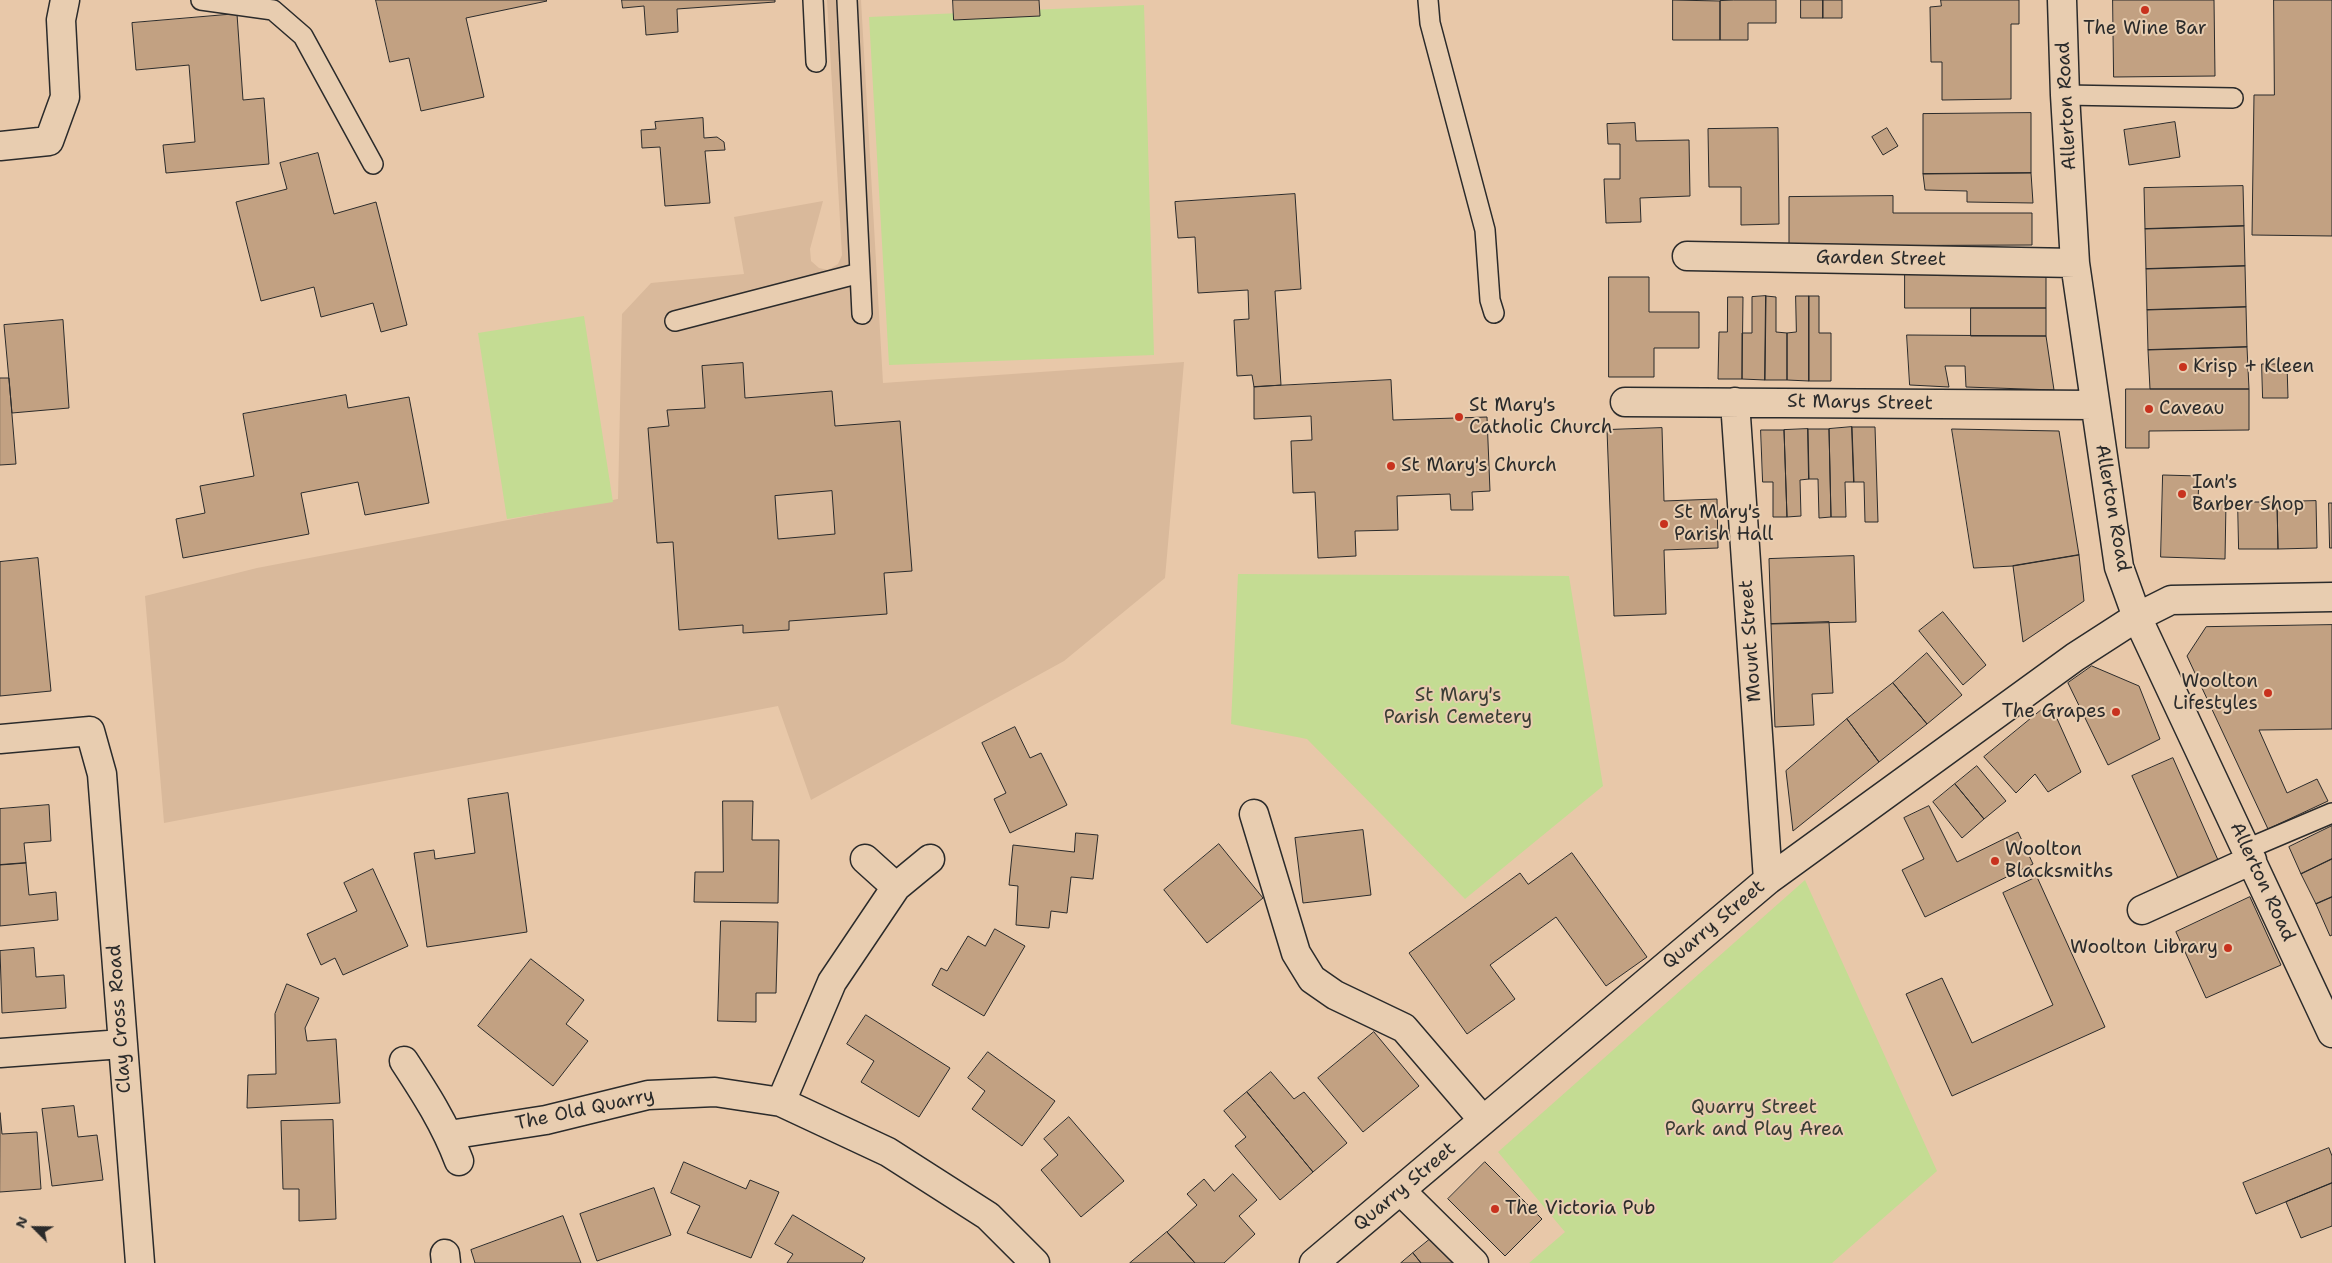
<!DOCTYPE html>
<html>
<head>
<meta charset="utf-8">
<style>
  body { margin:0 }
  #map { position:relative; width:2332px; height:1263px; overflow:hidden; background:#e8c8a9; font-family:"Shantell Sans",sans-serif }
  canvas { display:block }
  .north { position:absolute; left:10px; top:1203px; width:50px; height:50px; -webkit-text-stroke:4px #e8cdb0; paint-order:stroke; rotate:293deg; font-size:14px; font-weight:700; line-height:20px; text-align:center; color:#2b2b2b }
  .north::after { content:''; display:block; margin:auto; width:18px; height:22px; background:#2b2b2b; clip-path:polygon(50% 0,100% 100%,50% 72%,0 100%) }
</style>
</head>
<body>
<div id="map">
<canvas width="2332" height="1263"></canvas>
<div class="north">N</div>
</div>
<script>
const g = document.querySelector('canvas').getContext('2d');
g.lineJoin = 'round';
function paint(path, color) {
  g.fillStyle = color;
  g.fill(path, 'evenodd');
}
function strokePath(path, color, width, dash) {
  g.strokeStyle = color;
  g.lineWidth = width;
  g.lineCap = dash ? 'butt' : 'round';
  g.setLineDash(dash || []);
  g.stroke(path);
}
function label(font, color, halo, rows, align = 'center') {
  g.font = font + ' "Shantell Sans",sans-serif';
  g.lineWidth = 4;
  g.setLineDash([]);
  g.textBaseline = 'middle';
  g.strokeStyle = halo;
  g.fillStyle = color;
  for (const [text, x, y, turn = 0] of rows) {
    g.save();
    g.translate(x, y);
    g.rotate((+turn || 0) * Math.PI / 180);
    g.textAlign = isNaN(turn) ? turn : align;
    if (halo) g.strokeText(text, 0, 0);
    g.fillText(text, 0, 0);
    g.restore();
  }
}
const built = new Path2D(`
  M827,0H861L883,383L1184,362L1165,578L1064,661L811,800L778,706L164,823L145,596L257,568L618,499L622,314L651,283L744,274L734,217L823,201L810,249L811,261L819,268L828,270L838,264L842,255Z`);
const green = new Path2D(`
  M1144,5L1154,355L889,365L869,17Z
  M584,316L613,502L507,519L478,333Z
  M1238,574L1569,576L1603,786L1465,899L1307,739L1231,724Z
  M1805,880L1937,1171L1832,1263H1529L1565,1232L1498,1152Z`);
const building = new Path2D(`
  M376,0H546L547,1L466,18L484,97L421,111L409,58L390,62Z
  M622,0H775V2L677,9L678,32L646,35L644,6L623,8Z
  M953,0H1039L1040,16L954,20Z
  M1673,0L1720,1V40H1673Z
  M1734,0H1776V23H1748V40H1720V1Z
  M1801,0H1823V18H1801Z
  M1823,0H1842V18H1823Z
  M1941,0H2019V24H2011V99L1942,100V62H1931L1930,7L1941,6Z
  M2113,0H2214L2215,76L2114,77Z
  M2274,0H2332V236L2252,235L2254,95H2274Z
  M237,14L243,100L264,98L269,164L166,173L163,145L195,142L189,65L136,70L132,23Z
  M2031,113V173L1923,174V114Z
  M703,118L704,138L717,137L724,142L725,150L705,151L710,203L665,206L660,147L642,148L641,130L656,129L655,122Z
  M2175,122L2180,157L2129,165L2124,130Z
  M1635,123L1636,141L1689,140L1690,196L1640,198L1641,222L1606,223L1604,179H1620V144H1608L1607,124Z
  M1778,128L1779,224L1741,225V187H1709L1708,129Z
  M1887,128L1898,146L1883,155L1872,137Z
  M318,153L334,214L376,202L407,325L381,332L373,303L321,317L314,287L261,301L236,202L287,189L280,163Z
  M2031,173L2033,203L1967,202V191L1925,190L1923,174Z
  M2243,186L2244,226L2145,229L2144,188Z
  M1295,194L1301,289L1275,291L1281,385L1254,387L1252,375L1237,376L1234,320L1249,319L1248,290L1198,293L1195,237L1178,238L1175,202Z
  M1893,196V213H2032V245L1789,246V197Z
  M2244,226L2245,266L2146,269L2145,229Z
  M2245,266L2246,307L2147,310L2146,269Z
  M1905,274H2046V308H1905Z
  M1609,277H1649V312H1699V348H1654V377H1609Z
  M1766,296L1776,297V332L1787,333V380H1765Z
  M1766,296L1765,380L1742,379V333H1752V297Z
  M1796,296H1809V381L1787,380V333L1796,332Z
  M1809,296H1819V333H1831V381H1809Z
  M1728,297H1743L1742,379H1718L1719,332H1727Z
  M2246,307L2247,347L2148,350L2147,310Z
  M1971,308H2046V336H1971Z
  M63,320L69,408L12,413L4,325Z
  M1907,335L2046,336L2054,390L1966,387L1965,366H1945L1949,387L1910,385Z
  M2247,347L2249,389H2150L2148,350Z
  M743,363L745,398L832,391L835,426L900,421L912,571L884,573L887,614L789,621V630L743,633V625L679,630L673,542L657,543L648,428L669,426L667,410L705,408L702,366ZM832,491L835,534L778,539L775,496Z
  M2262,364H2287L2288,398H2263Z
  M0,378H9L16,464L0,465Z
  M1391,380L1393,420L1487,417L1490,491L1472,492L1473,510H1451L1450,494L1397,496L1398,530L1355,531L1356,556L1318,558L1315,492L1293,493L1291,441L1312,440L1311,416L1254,419V387Z
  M2126,389H2249V430L2149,431V448H2126Z
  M346,395L348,408L409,397L429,503L365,515L358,482L301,493L309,534L183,558L176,519L205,513L200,486L254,476L243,414Z
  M1852,427H1875L1878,522H1865L1864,482H1854Z
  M1852,427L1854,482H1845L1846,517H1831L1829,429Z
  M1662,428L1664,501L1717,499L1718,548L1664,550L1666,614L1614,616L1607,430Z
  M1808,429H1829L1831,517L1819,518L1818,479H1809Z
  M1808,429L1809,479L1800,480L1801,516L1787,517L1784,430Z
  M1952,429L2059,431L2079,555L2013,566L1974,568Z
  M1761,430H1784L1787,517H1773V482H1763Z
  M2163,475L2199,476L2198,502H2226L2225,559L2161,557Z
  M2316,501L2317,548L2278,549L2277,502Z
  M2238,502H2277L2278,549H2239Z
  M2329,503H2332V548H2330Z
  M2079,555L2084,601L2023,642L2013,566Z
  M1854,556L1856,622L1771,624L1769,559Z
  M38,558L51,691L0,696V562Z
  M1943,612L1986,665L1963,685L1919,631Z
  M1829,622L1833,693L1812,694L1814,725L1775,727L1771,624Z
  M2332,625V729L2259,730L2287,793L2317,779L2328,801L2268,829L2187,656L2206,627Z
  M1927,653L1962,695L1927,724L1893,683Z
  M2092,666L2139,686L2160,739L2108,765L2068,683Z
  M1893,683L1927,724L1879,762L1847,719Z
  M2050,703L2081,772L2048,792L2035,774L2016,793L1984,757Z
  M1847,719L1879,762L1793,831L1786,771Z
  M1015,727L1030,758L1041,753L1067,805L1010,833L994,799L1006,793L982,743Z
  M2173,758L2218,860L2178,878L2132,776Z
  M1977,766L2006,801L1984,819L1955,784Z
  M1955,784L1984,819L1962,838L1933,802Z
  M508,793L527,932L427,947L414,853L434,850L435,859L475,853L468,799Z
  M723,801H753L752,840H779L778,903L694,902L695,872H723Z
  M49,805L51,841L24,843L26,863L0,865V809Z
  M1929,806L1957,862L2018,832L2033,864L1925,917L1902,870L1924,859L1904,818Z
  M2332,826V859L2301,874L2289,847Z
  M1363,830L1371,895L1303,903L1295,838Z
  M1076,833L1098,835L1093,879L1071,877L1067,913L1051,911L1049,928L1016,925L1018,886L1009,885L1013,845L1074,852Z
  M1219,844L1263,898L1207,943L1164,890Z
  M1572,853L1647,957L1606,986L1556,917L1490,965L1515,999L1467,1034L1409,953L1520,873L1528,884Z
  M2332,859V897L2316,904L2301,874Z
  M26,863L29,895L56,892L58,920L0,926V865Z
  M373,869L408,946L343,975L335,958L321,965L307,934L357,911L344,883Z
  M2037,877L2105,1027L1952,1096L1906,994L1942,978L1972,1043L2053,1005L2003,893Z
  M2250,897L2281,965L2206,998L2176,932Z
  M2332,897V935L2330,936L2316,904Z
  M721,921L778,922L776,993H756V1022L718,1021Z
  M995,929L1025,946L984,1016L932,985L941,968L947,971L968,936L985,946Z
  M34,948L36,977L64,975L66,1008L2,1013L0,951Z
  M531,959L584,1000L566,1024L588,1041L553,1086L478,1026Z
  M287,984L319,998L305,1028L307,1041L336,1039L340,1103L247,1108L248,1075L276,1074L275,1014Z
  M866,1015L950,1068L919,1117L861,1082L874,1061L847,1044Z
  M1374,1032L1419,1086L1363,1132L1318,1078Z
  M988,1052L1055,1101L1022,1146L972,1109L985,1091L968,1078Z
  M1271,1072L1294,1099L1304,1092L1347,1143L1313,1172L1247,1092Z
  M1247,1092L1313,1172L1280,1200L1235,1146L1246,1137L1224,1111Z
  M74,1106L78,1137L97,1135L103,1180L52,1186L42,1109Z
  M0,1113L2,1134L37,1132L41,1189L0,1192Z
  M1069,1117L1124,1181L1081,1217L1041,1170L1058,1155L1044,1139Z
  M333,1120L336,1219L299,1221V1189H283L281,1121Z
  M2329,1148L2332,1156V1183L2256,1214L2243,1183Z
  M684,1162L746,1189L750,1180L779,1192L751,1258L687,1233L700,1206L671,1193Z
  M1485,1162L1542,1219L1505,1256L1448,1199Z
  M1233,1174L1257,1200L1239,1216L1255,1234L1224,1263H1195L1167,1232L1197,1205L1187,1194L1204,1179L1214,1191Z
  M2332,1183V1226L2301,1238L2286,1202Z
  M654,1188L671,1235L597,1261L580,1214Z
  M793,1215L865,1258L862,1263H787L793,1254L775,1244Z
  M563,1216L581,1263H475L471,1250Z
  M1167,1232L1195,1263H1130Z
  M1434,1236L1457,1263H1421L1413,1253Z
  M1413,1253L1421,1263H1401Z`);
const service = new Path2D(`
  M201,0L273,10L303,36L373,164
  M813,0L816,62
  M847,0L862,314
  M1428,0L1430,23L1485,230L1490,300L1494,313
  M2065,95L2233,98
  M675,321L860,273
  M2247,849L2332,813`);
const minor = new Path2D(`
  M2062,0L2065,95L2075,263L2119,567L2137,617L2332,1033
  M0,146L49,141L65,97L61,20L65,0
  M1687,256L2075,263
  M1625,402L2095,405
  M1735,402L1768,880
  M0,739L90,731L102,774L140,1263
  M1254,814L1296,953L1312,979L1335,995L1404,1028L1483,1120
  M865,859L896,887
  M2142,910L2252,860
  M0,1053L122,1044
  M404,1061C425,1093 445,1124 459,1161
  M781,1102L832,982L896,887L930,859
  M449,1135L546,1120L648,1095L715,1092L781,1102L888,1152L988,1216L1035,1263
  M1401,1191L1474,1263
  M445,1254L446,1263
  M1314,1263L1768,880L2075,657L2137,617L2171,600L2332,597`);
const markers = [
  [2145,10,5,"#c8321e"],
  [2183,367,5,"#c8321e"],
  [2149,409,5,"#c8321e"],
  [1459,417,5,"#c8321e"],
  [1391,466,5,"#c8321e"],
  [2182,494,5,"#c8321e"],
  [1664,524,5,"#c8321e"],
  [2268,693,5,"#c8321e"],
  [2116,712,5,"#c8321e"],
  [1995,861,5,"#c8321e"],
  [2228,948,5,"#c8321e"],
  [1495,1209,5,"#c8321e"]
];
const poiNames = [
  ["The Wine Bar",2145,29,"center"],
  ["Krisp + Kleen",2193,367],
  ["St Mary's",1469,406],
  ["Catholic Church",1469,428],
  ["Caveau",2159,409],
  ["St Mary's Church",1401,466],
  ["Ian's",2192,483],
  ["Barber Shop",2192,505],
  ["St Mary's",1674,513],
  ["Parish Hall",1674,535],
  ["Woolton",2258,682,"right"],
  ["Lifestyles",2258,704,"right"],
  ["The Grapes",2106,712,"right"],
  ["Woolton",2005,850],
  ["Blacksmiths",2005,872],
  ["Woolton Library",2218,948,"right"],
  ["The Victoria Pub",1505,1209]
];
const streetNames = [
  ["Allerton Road",2067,106,-93],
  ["Garden Street",1881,259,1],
  ["St Marys Street",1860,403,1],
  ["Allerton Road",2112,508,80],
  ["Mount Street",1751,641,-94],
  ["Allerton Road",2262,882,65],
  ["Quarry Street",1714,925,-40],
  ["Clay Cross Road",120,1019,-94],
  ["The Old Quarry",585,1110,-12],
  ["Quarry Street",1405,1187,-40]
];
const parkNames = [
  ["St Mary's",1458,696],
  ["Parish Cemetery",1458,718],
  ["Quarry Street",1754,1108],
  ["Park and Play Area",1754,1130]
];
paint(built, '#d9b99b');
paint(green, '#c4dc93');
paint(building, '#c2a182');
strokePath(building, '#2b2b2b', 1);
strokePath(service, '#2b2b2b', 22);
strokePath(minor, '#2b2b2b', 31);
strokePath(service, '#e8cdb0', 19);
strokePath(minor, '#e8cdb0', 28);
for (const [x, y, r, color] of markers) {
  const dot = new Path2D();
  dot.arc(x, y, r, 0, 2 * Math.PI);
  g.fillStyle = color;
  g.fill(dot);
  strokePath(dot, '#e8cdb0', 2);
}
label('19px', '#2b2b2b', '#e8cdb0', poiNames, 'left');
label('19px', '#2b2b2b', '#e8cdb0', streetNames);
label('19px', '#3a3d35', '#e8cdb0', parkNames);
</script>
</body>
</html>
